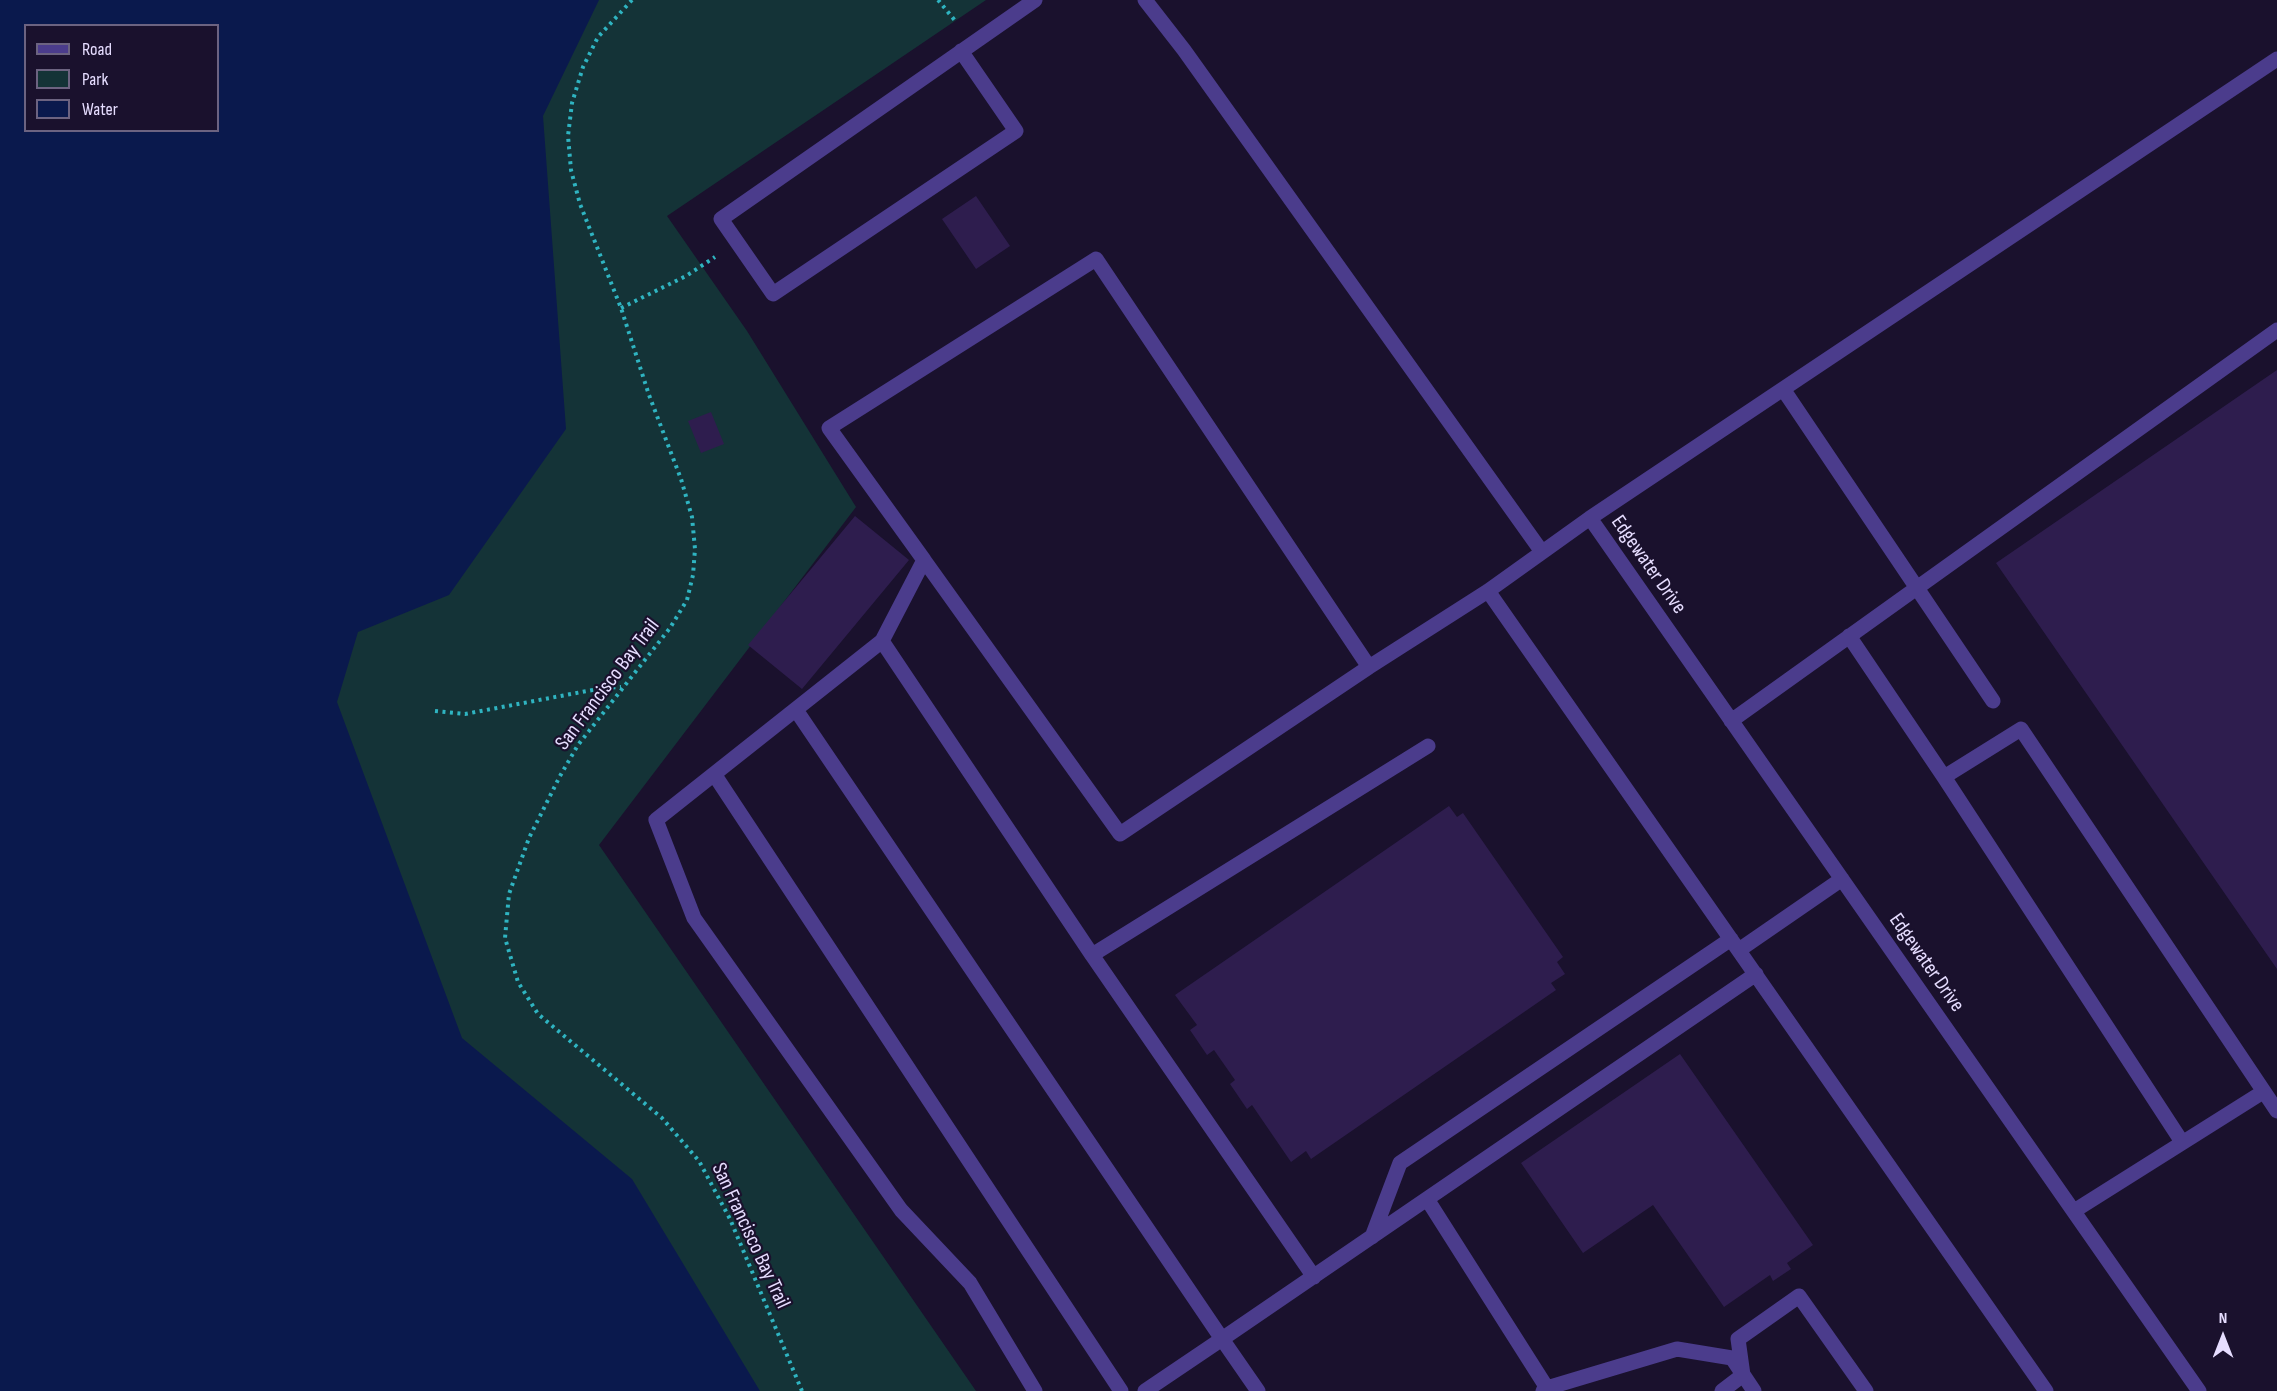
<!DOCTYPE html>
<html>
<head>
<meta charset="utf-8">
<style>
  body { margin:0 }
  #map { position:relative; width:2277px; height:1391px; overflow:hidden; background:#1a112d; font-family:"Sofia Sans Condensed",sans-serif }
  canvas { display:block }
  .legend { position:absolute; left:24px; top:24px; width:195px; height:108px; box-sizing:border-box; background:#1a112d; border:2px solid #6c6381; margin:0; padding:8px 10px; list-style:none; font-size:18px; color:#e6ddff }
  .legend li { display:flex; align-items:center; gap:12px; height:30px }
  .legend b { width:30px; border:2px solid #6c6381 }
  .north { position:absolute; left:2193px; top:1307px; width:60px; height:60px; -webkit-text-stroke:4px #1a112d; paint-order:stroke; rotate:0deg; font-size:16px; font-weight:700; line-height:24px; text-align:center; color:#e6ddff }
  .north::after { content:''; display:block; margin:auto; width:21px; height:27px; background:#e6ddff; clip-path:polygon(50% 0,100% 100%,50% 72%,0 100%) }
</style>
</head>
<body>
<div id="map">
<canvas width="2277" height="1391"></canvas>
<ul class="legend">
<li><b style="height:8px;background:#4b3c8c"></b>Road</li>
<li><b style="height:16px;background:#143337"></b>Park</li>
<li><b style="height:16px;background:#0a194d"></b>Water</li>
</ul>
<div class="north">N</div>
</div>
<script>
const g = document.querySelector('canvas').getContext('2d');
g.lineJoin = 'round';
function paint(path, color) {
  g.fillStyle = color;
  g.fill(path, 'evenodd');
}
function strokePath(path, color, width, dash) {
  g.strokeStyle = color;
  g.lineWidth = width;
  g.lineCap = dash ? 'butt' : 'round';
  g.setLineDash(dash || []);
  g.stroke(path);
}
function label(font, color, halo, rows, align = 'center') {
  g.font = font + ' "Sofia Sans Condensed",sans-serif';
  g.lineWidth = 4.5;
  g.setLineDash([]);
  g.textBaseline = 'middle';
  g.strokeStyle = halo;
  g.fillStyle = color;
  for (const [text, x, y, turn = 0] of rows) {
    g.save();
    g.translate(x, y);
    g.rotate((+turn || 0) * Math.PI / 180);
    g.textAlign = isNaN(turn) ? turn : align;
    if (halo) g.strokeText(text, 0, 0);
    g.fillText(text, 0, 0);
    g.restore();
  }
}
const green = new Path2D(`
  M0,0H986L667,216L747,331L856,507L599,845L976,1391H0ZM26,26H218V130H26Z`);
const water = new Path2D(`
  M0,0H599L543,116L566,429L449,595L358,632L337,702L462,1038L632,1179L760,1391H0ZM26,26H218V130H26Z`);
const building = new Path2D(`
  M976,196L1010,246L976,269L942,219Z
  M2277,370V969L1996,563Z
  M711,412L724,444L701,453L688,421Z
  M855,516L909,560L802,689L748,645Z
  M1449,806L1457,817L1463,813L1563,957L1557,962L1565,974L1551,983L1556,990L1311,1159L1306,1151L1291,1162L1252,1105L1247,1109L1230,1084L1235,1080L1214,1050L1207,1055L1190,1030L1197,1025L1175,995Z
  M1680,1054L1813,1245L1787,1263L1791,1269L1773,1281L1770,1275L1724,1307L1653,1205L1583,1253L1521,1163Z`);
const path = new Path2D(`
  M632,0L598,37L583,67L572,103L568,136L571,170L580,204L621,308L649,395L681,479L692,517L695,549L693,575L687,600L670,628L578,745L560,776L529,838L509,894L505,938L518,982L538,1014L662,1118L699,1161L730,1219L802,1391
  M938,0L957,23
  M621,308L686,276L715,257
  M435,711L465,714L603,688L621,687`);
const minor = new Path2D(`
  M1145,0L1184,50L1542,552
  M961,51L1016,131L773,294L721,219L1035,0
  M1783,389L2277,59
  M1590,518L2199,1391
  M924,560L1120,834L1369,667
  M1488,591L2046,1391
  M1849,636L1944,777L2182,1142
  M882,641L924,560L829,428L1096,259L1369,667L1488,591L1590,518L1783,389L1993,701
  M796,710L1222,1339L1756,974
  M1731,721L2277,330
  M714,774L1121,1391
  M1944,777L2021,729L2277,1111
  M1739,950L1842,879
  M1427,1199L1547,1388L1543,1391
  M2074,1211L2263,1092
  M1372,1237L1400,1163L1731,939
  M1314,1277L1092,955L1428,746
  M1035,1391L970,1283L901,1210L694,918L656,820L882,641L1092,955
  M1145,1391L1222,1339L1258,1391
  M1548,1391L1547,1388L1677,1349L1732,1358L1754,1391
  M1722,1391L1743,1375L1738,1339L1799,1296L1866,1391`);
const streetNames = [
  ["Edgewater Drive",1648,565,55],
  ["San Francisco Bay Trail",608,685,-53],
  ["Edgewater Drive",1926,963,55],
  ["San Francisco Bay Trail",750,1236,65]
];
paint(green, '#143337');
paint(water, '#0a194d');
paint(building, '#2e1d4e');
strokePath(path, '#2fb4c1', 4, [3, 4.5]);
strokePath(minor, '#4b3c8c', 15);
label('21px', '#e6ddff', '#1a112d', streetNames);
</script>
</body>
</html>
